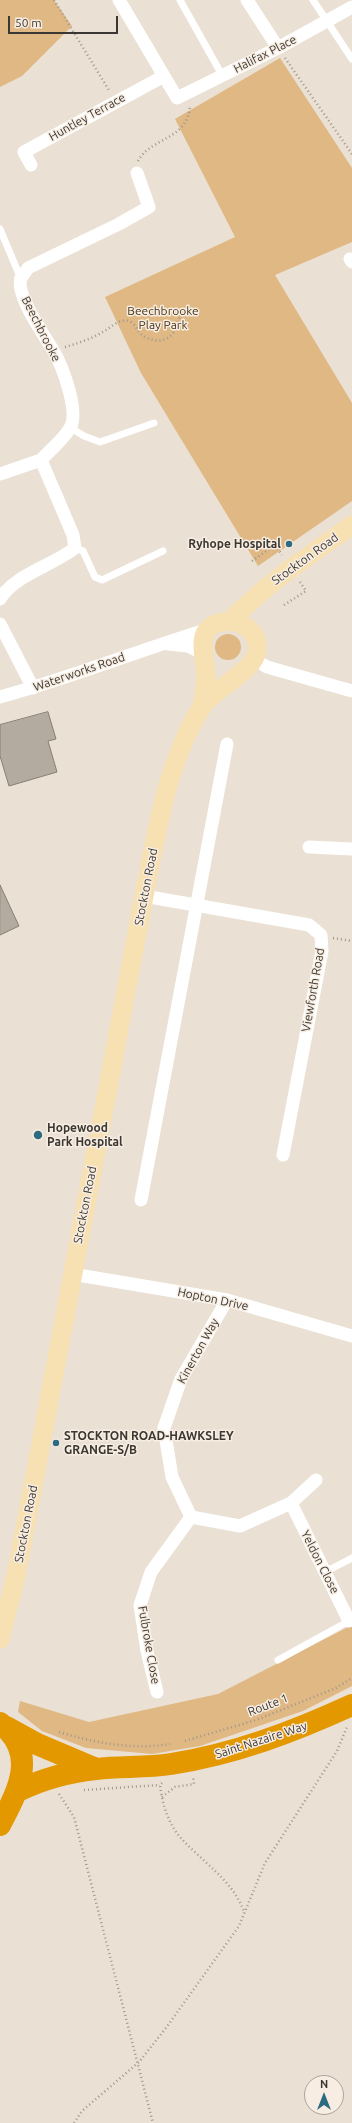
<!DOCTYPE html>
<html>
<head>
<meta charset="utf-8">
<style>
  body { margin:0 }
  #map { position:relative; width:352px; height:2123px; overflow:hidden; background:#eae0d4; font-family:Ubuntu,sans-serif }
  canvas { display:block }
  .north { position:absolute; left:304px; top:2075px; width:40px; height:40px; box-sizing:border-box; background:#f7ede2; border:1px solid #aca49c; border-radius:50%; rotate:0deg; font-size:11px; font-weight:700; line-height:16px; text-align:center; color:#3b3732 }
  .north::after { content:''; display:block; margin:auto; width:14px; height:18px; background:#2c6b80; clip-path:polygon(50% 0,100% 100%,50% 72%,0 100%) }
  .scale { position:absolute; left:8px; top:16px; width:110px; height:18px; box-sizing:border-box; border:2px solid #3b3732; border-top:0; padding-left:5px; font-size:12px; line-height:14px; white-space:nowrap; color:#3b3732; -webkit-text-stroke:3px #f7ede2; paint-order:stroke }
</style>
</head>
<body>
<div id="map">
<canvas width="352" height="2123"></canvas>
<div class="north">N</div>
<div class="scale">50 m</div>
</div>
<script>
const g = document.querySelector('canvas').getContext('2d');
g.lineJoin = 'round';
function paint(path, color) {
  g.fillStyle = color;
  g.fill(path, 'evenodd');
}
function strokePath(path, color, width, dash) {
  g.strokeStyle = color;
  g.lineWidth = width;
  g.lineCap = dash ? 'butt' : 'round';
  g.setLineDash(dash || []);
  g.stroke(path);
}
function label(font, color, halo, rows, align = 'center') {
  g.font = font + ' Ubuntu,sans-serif';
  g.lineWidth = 3;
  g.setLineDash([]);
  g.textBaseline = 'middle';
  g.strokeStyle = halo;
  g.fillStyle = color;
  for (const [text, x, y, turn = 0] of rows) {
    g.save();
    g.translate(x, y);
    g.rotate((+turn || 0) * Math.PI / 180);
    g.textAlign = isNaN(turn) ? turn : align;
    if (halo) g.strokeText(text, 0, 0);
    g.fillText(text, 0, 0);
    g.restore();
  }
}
const green = new Path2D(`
  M0,0H54L72,26L22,76L0,87Z
  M280,58L352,168V242L275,275L352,403V501L258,566L141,373L105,297L235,237L175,119Z
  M215 647a13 13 0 1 1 26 0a13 13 0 1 1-26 0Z
  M352,1625V1686L303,1711L200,1746L152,1754L86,1748L42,1731L18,1712L20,1701L89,1722L218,1694Z`);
const building = new Path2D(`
  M48,712L56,739L48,741L57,772L9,786L0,756V725Z
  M0,885L19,926L0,935Z`);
const path = new Path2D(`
  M54,0L110,92
  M285,58L352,154
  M138,161C152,136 188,141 190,105
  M65,347C79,343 94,338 106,330C111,327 116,322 122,321C124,320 128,320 131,322C137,326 138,334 145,337C167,348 180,331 180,311
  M252,561L275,545L282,555
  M284,605L306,591L300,582
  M333,938L352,941
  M59,1732C96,1743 131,1750 170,1744
  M185,1741L256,1720L336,1688L352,1678
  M162,1783L160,1785C162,1803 168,1823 180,1837C201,1861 233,1880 244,1912
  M84,1790L160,1785
  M59,1794L74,1817L153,2123
  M162,1797L175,1787L194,1784L193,1777
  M74,2123L82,2111L139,2062L166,2028L239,1926L265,1863L337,1751L347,1727`);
const lane = new Path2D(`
  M180,0L222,75
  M313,0L352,59
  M0,229L21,279
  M71,428L84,436L100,442L154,423
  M75,548L83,551L95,577L102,580L163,551
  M325,1572L352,1558
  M278,1660L349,1621`);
const street = new Path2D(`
  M119,0L177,98L278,48L352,7
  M247,0L278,48
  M31,165L24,152L164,76
  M350,259L352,262
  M0,474L41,460
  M0,599C14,575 52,566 75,548L73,535L41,460C50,450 63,440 70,428C80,412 62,365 53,350C44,335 15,295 21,278C23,275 26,271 28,268L119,224L149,207L137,173
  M0,624L33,688
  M168,644L188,646L202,653
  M254,659L267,667L352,691
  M0,697C71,678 139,650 209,629
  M309,847L352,849
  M144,896L309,925L321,935L322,951L283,1155
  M141,1200L227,744
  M72,1274L227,1300L352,1336
  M291,1503L349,1621
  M191,1517L172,1477L164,1428L181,1379L227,1300
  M191,1517L240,1526L291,1503L316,1480
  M157,1692L147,1651L140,1605L151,1572L191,1517`);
const secondary = new Path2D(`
  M230,621C267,583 310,555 352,525
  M0,1639L16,1576L144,896C157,832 166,765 201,708C214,688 254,672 257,651C259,631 241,619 223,622C192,627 206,657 206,677C205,687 204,697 202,707`);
const highway = new Path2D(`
  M0,1723C39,1753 18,1791 0,1825
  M6,1727L37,1744L96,1769
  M18,1791C42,1779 68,1772 96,1769C121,1766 146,1768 171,1764C235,1754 293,1732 352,1705`);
const markers = [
  [289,544,4,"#2c6b80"],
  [38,1135,5,"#2c6b80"],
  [56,1443,4,"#2c6b80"]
];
const streetNames = [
  ["Halifax Place",265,54,-27],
  ["Huntley Terrace",87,117,-29],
  ["Beechbrooke",41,329,63],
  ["Stockton Road",305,559,-36],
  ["Waterworks Road",79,672,-19],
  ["Stockton Road",146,887,-79],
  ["Viewforth Road",313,990,-80],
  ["Stockton Road",85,1205,-79],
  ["Hopton Drive",213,1299,12],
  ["Kinerton Way",198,1351,-61],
  ["Stockton Road",26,1524,-79],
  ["Yeldon Close",320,1562,63],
  ["Fulbroke Close",149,1645,80],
  ["Route 1",268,1705,-21],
  ["Saint Nazaire Way",261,1740,-18]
];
const parkNames = [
  ["Beechbrooke",163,311],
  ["Play Park",163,325]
];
const poiNames = [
  ["Ryhope Hospital",281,544,"right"],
  ["Hopewood",47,1128],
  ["Park Hospital",47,1142],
  ["STOCKTON ROAD-HAWKSLEY",64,1436],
  ["GRANGE-S/B",64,1450]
];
paint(green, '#e0b883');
paint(building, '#b4aba0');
strokePath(building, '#877e74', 1);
strokePath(path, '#9f978e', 2.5, [1, 3]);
strokePath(lane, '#fff', 7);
strokePath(street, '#fff', 13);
strokePath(secondary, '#f7e0b2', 19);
strokePath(highway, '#e39800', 22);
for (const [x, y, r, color] of markers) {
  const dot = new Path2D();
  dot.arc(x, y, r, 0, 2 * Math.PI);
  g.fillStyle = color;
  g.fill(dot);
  strokePath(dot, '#f7ede2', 1.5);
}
label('12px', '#3b3732', '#f7ede2', streetNames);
label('12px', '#473316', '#f7ede2', parkNames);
label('bold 12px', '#3b3732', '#f7ede2', poiNames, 'left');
</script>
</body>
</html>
